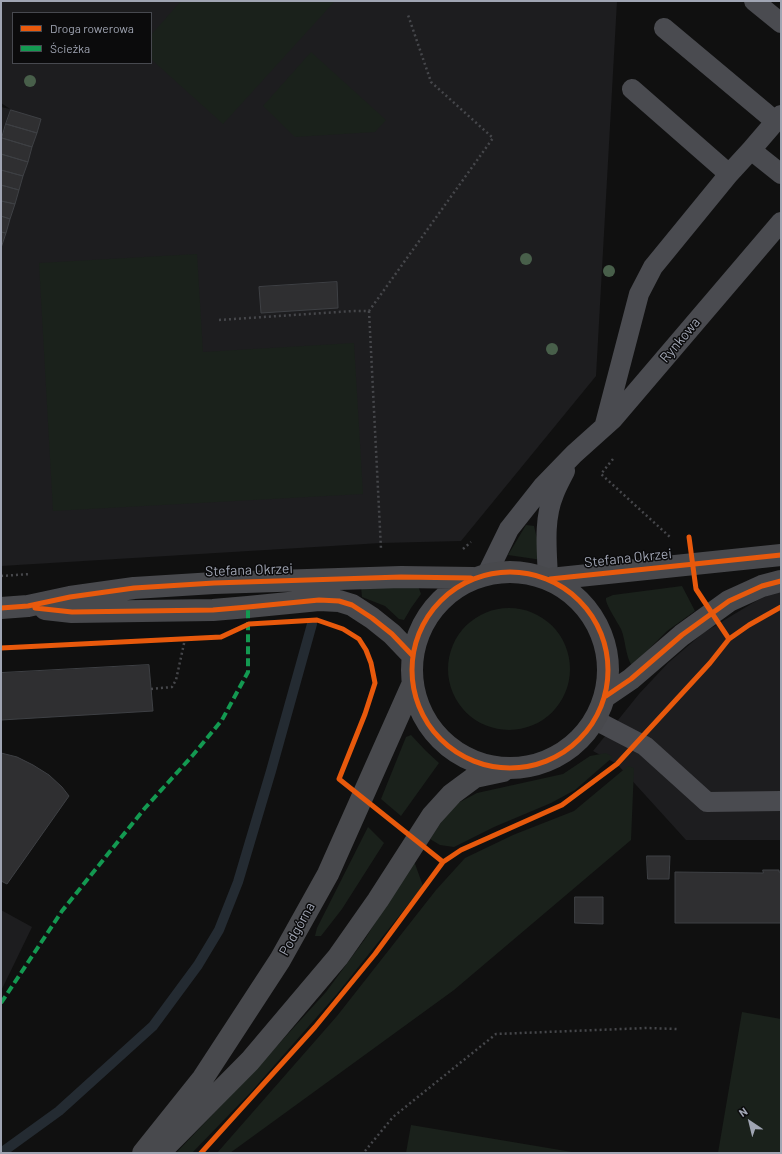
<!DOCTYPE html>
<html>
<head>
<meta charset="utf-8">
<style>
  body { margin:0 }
  #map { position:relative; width:782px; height:1154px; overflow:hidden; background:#101010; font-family:Barlow,sans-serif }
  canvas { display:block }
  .frame { position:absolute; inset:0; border:2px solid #a0a5b3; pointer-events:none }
  .legend { position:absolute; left:12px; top:12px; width:140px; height:52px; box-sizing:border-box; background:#0b0b0c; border:1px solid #47494f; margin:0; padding:5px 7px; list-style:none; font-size:12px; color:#a0a5b3 }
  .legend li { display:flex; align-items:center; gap:8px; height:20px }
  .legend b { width:20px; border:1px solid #47494f }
  .north { position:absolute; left:730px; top:1102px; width:40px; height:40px; -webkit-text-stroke:3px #0b0b0c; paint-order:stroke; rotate:325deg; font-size:11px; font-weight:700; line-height:16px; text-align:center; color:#a0a5b3 }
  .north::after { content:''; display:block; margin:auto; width:14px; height:18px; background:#a0a5b3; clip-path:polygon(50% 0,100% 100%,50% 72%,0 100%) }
</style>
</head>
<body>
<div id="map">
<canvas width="782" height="1154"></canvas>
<div class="frame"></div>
<ul class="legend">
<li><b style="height:5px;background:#e8590c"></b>Droga rowerowa</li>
<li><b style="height:5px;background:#139951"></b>Ścieżka</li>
</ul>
<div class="north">N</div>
</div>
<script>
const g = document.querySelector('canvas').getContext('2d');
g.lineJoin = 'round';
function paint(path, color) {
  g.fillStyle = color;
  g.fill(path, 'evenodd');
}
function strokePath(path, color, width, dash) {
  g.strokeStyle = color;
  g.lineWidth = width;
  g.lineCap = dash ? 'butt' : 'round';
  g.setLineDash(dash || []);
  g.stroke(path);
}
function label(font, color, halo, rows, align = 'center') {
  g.font = font + ' Barlow,sans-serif';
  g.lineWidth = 3;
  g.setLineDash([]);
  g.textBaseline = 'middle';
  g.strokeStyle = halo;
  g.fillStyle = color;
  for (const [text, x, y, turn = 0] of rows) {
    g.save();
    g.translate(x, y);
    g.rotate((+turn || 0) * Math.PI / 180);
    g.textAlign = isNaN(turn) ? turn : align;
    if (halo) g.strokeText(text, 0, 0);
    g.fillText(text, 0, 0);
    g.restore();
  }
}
const built = new Path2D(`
  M1,1H617L596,376L461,541L381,543L1,566V107L10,109L1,103ZM13,13H151V63H13Z
  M781,591V840H686L617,764L593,751L639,694L668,663L703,633L756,601L775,592Z
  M1,910L32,927L1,991Z`);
const green = new Path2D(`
  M181,1H335L223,124L151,59V35Z
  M311,52L386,120L375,132L295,137L263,106Z
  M197,254L203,352L354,343L363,494L53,511L39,263Z
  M526,525L534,526L542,560L508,555Z
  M418,586L421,594L411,608L404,620L399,619L385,606L362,597L361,587Z
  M682,586L695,611L667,631L632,666C625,655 626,641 621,629C617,621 605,604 606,598L613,595Z
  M448 669a61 61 0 1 1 122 0a61 61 0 1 1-122 0Z
  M411,735L426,751L439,763L401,816L381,799L406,737Z
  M606,753L613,757L575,790L551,803L494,827L454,847L440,845L430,839L446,815L458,803L477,793L563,774L590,756Z
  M628,766L634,768L631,840L454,990L230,1153H217L337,1016L436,890L465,858L513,835L574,811Z
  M368,827L384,843L342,909L321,936H315L317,928Z
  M414,861L423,886L337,994L251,1092L192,1153H176L255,1070L326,992L365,939Z
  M742,1012L781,1019L780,1153H718Z
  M411,1125L578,1153H406Z`);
const stream = new Path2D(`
  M1,1153L59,1111L153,1026L198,965L219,930L238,882L271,771L312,624`);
const building = new Path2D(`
  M11,110L41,119L37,133L6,124Z
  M6,124L37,133L32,147L2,138Z
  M2,138L32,147L28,162L1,154Z
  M1,154L28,162L23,176L1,170Z
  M1,170L23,176L19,190L1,185Z
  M1,185L19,190L15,204L1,201Z
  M1,201L15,204L10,219L1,216Z
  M1,216L10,219L6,233L1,232Z
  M1,232L6,233L1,248Z
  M337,282L338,308L261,313L259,287Z
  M149,665L153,711L1,720V673Z
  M1,753L17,757L33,765L49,775L62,787L69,796L7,884L1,881Z
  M647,856H670L669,879H648Z
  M763,870H779V872H781V923H675V872L763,873Z
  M575,897H603V924L575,923Z`);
const path = new Path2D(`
  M369,311L381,549
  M219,320L353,311H369L493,138L431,82L408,15
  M613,459L601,474L670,537
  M463,549L471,542
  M1,576L30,574
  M151,689L172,687L176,680L185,639
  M365,1151L393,1117L496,1034L647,1028L677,1029`);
const lane = new Path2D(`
  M754,1L781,23
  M664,28L775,121
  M632,89L729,174
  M781,115L751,150L781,174
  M605,424L639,294L653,267L729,174L751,150
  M487,574L509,529L543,486L574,454L613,419L781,222
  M548,578C547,551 543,520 554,494C557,486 561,479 565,471
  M595,720L645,746L707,802L781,801`);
const secondary = new Path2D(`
  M412 670a98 98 0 1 1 196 0a98 98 0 1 1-196 0Z
  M550,579L781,555
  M1,608L28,606L70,597L134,588L214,583L401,577L473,578
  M45,609L72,612L213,610L248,607L319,600L339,601L352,605L372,618L392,634L413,656
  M606,696L631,679L682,635L729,601L762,586L781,581
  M143,1153L203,1078L280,960L328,874L413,683
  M159,1153L250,1061L338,957L378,900L432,816L452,794L475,777L503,771`);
const quiet = new Path2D(`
  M1,1003L62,911L145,808L193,755L222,720L248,672V607`);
const cycleway = new Path2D(`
  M689,537L696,589L729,639
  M412 670a98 98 0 1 1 196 0a98 98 0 1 1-196 0Z
  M550,579L781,555
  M1,608L28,606L70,597L134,588L214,583L401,577L471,578
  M35,608L72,612L213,610L248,607L319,600L339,601L352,605L372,618L392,634L413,656
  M1,648L221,637L249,624L317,620L343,629L359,639L366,650L371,663L375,683L365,714L339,779L443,862
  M606,696L631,679L682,635L729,601L762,586L781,581
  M201,1153L315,1027L375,954L443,862L461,850L562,805L617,764L710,663L729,639L749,625L781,607`);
const trees = [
  [30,81],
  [526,259],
  [609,271],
  [552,349]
];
const streetNames = [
  ["Rynkowa",680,340,-50],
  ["Stefana Okrzei",628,558,-6],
  ["Stefana Okrzei",249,570,-2],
  ["Podgórna",297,929,-61]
];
paint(built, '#1d1d1f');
paint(green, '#1a211b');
strokePath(stream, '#242b32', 10);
paint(building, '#2f2f31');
strokePath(building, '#3e4044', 1);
strokePath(path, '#46474b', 2.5, [2, 3]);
strokePath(lane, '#4a4b50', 20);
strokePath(secondary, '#48494d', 22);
strokePath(quiet, '#139951', 4, [8, 4]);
strokePath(cycleway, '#e8590c', 5);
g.fillStyle = '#485f4a';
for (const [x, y] of trees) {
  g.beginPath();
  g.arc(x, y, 6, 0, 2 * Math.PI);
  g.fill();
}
label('14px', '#a0a5b3', '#0b0b0c', streetNames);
</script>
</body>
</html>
